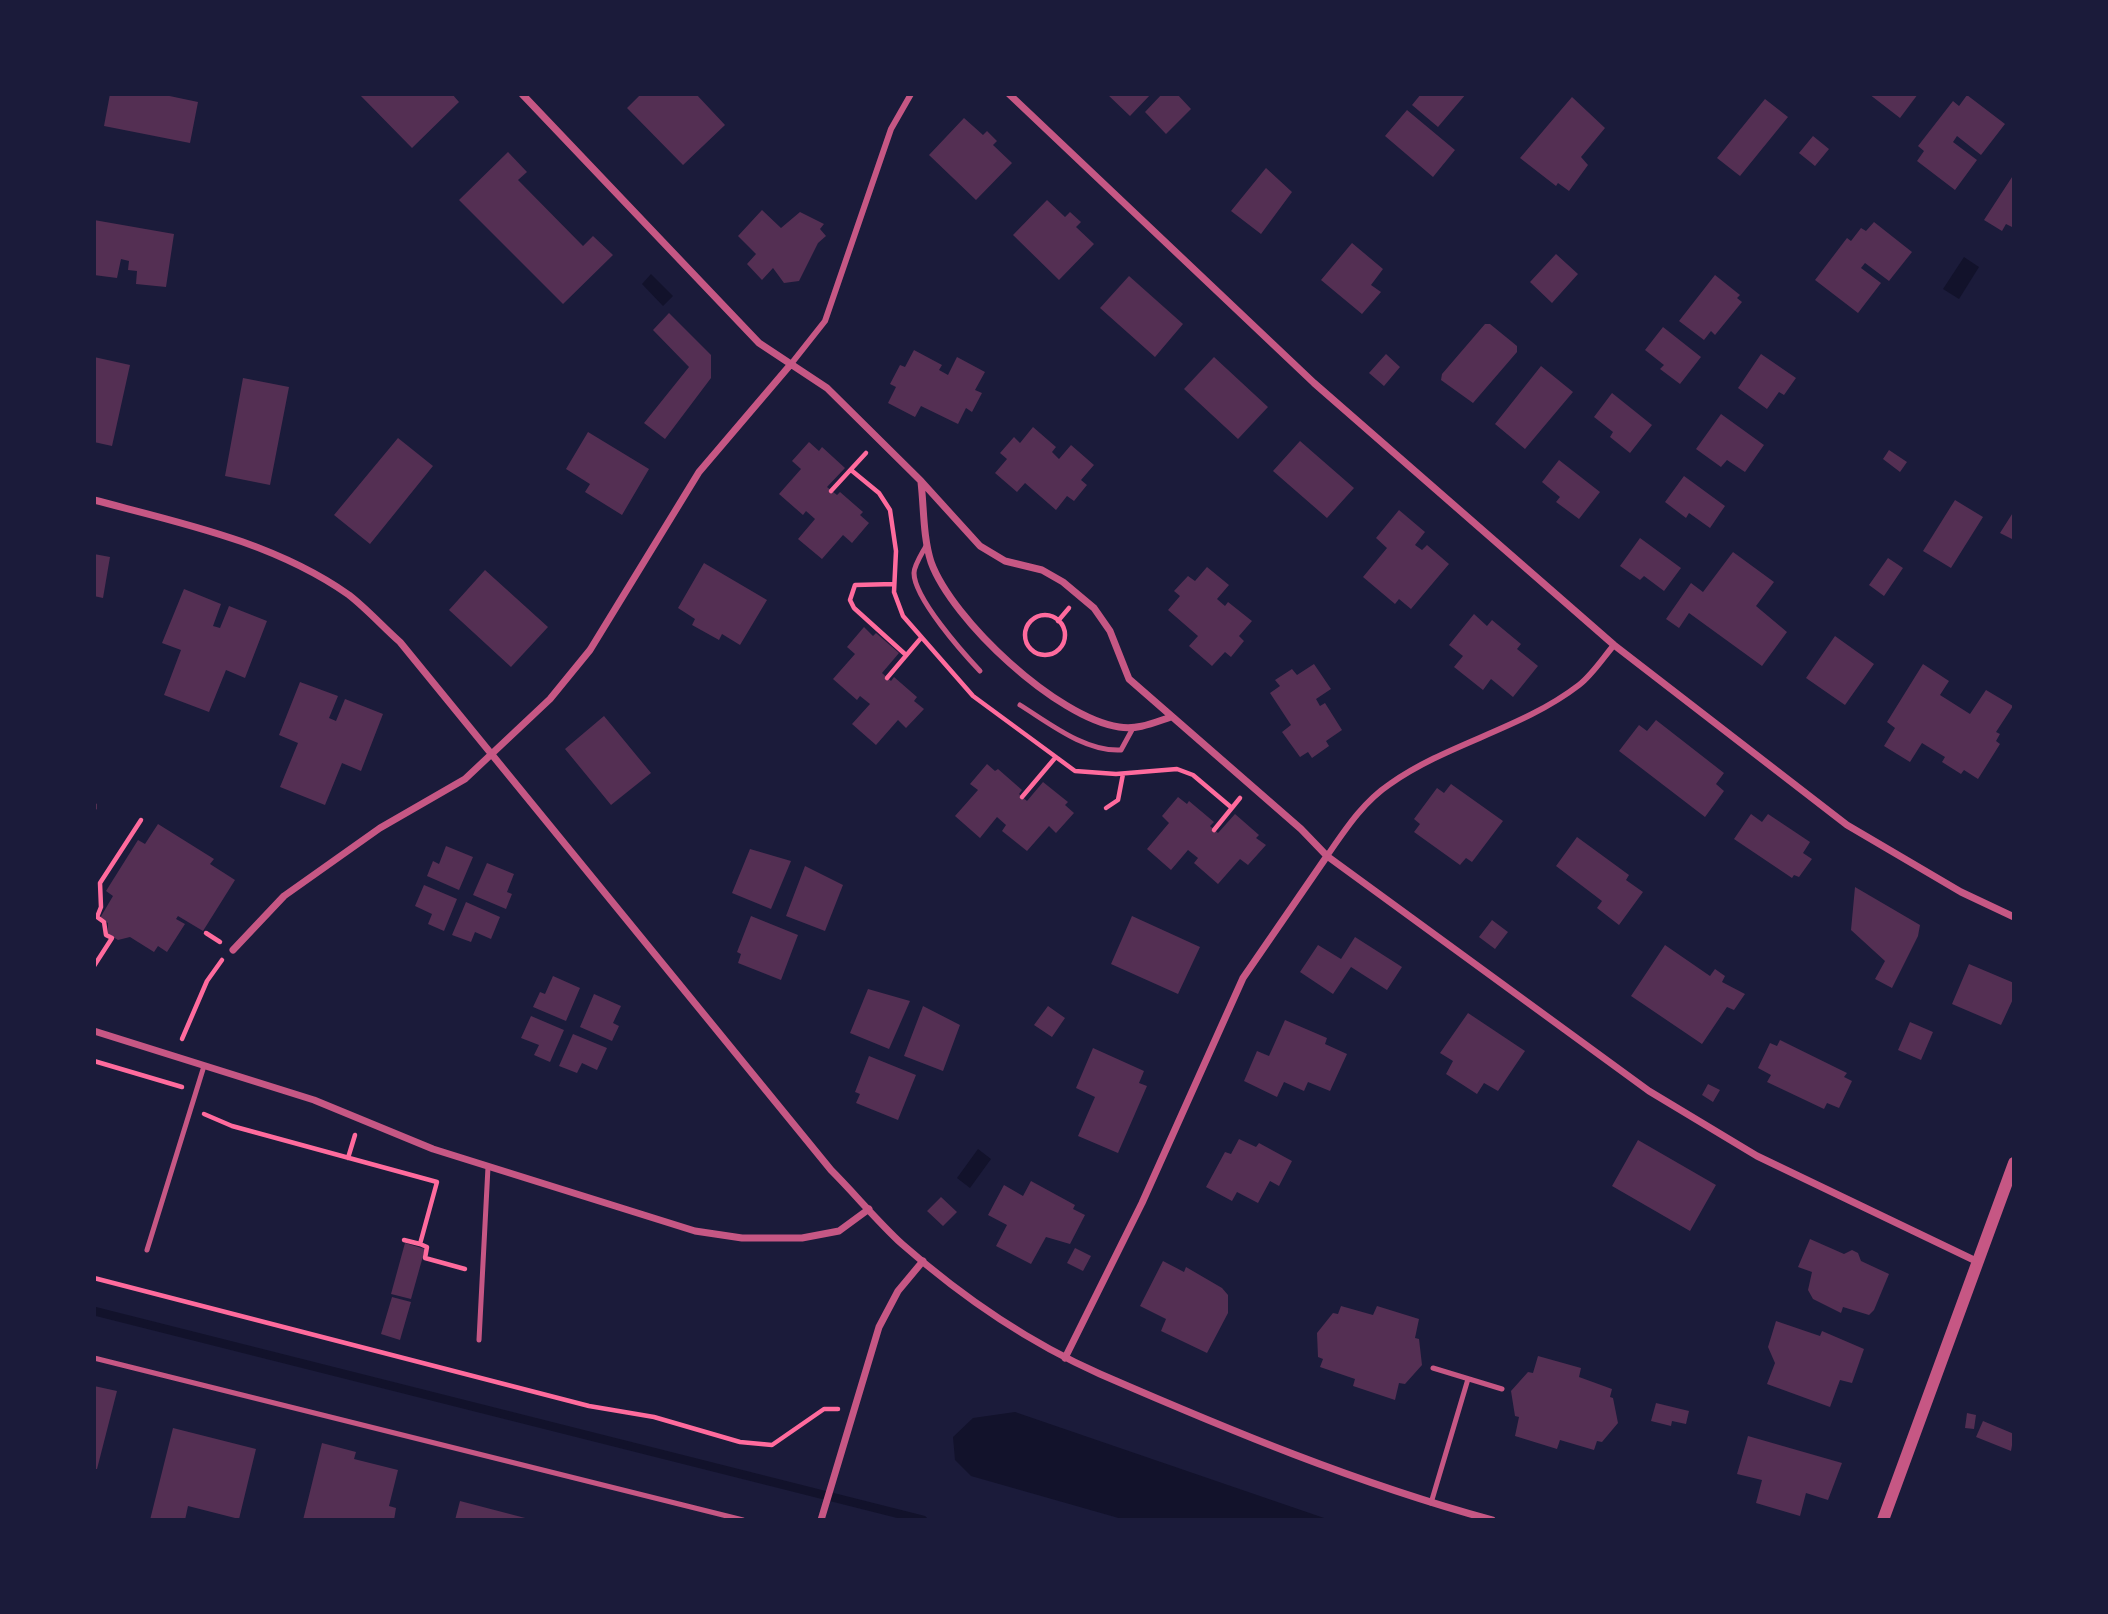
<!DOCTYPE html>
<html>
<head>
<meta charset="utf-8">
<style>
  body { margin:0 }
  #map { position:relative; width:2108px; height:1614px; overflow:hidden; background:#1b1b3a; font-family:"PT Sans Narrow",sans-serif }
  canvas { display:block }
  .frame { position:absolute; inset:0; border:96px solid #1b1b3a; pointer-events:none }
</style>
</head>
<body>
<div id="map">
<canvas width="2108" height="1614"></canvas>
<div class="frame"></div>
</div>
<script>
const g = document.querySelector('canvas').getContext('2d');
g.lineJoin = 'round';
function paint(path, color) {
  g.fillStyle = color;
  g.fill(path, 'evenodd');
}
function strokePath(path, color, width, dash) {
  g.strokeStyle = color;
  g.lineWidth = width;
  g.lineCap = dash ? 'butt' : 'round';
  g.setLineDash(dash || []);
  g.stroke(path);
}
const water = new Path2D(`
  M1964,257L1979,267L1959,299L1943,289Z
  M651,274L673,296L663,306L642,284Z
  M978,1149L991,1159L970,1188L957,1178Z
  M1015,1412L1327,1519H1122L971,1476L955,1460L953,1437L973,1418Z`);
const stream = new Path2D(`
  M94,1311L923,1520`);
const building = new Path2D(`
  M110,94H160L198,102L190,143L104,126Z
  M359,94H452L459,102L412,148Z
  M641,94H696L725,125L683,165L627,108Z
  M1107,94H1151L1130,116Z
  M1162,94H1177L1191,109L1166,134L1145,112Z
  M1421,94H1466L1438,127L1412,105Z
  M1869,94H1918L1900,118Z
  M1967,95L2005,124L1981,155L1957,136L1953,142L1977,160L1955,190L1917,161L1924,151L1918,146L1953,101L1959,106Z
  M1572,97L1605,128L1581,157L1588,165L1569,191L1558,183L1556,186L1520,158Z
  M1765,99L1788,117L1740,176L1717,158Z
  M1407,110L1455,150L1433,177L1385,136Z
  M964,118L983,135L987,131L997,141L993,145L1012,163L976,200L929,155Z
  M1813,136L1829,149L1815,166L1799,153Z
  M508,152L527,172L518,180L583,246L593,236L613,255L563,304L459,200Z
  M1266,168L1292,192L1261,234L1231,211Z
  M2014,174V228L2006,224L2002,231L1984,220Z
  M1047,200L1065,217L1070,212L1081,222L1076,227L1094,244L1059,280L1013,235Z
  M762,210L781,228L800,212L824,224L820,229L826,236L818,243L799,281L784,283L773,268L762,280L747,264L756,254L738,236Z
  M94,220L174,234L166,287L136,284L137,271L128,270L129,261L121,259L117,278L94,275Z
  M1874,222L1912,252L1889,281L1865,263L1861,268L1881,283L1858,313L1815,280L1847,238L1851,241L1861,228L1866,231Z
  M1352,243L1383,269L1371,285L1381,292L1362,314L1321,280Z
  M1556,254L1578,274L1552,303L1530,282Z
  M1715,275L1740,295L1737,298L1742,302L1715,335L1711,331L1704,340L1679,321Z
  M1129,276L1183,324L1155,357L1100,308Z
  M669,313L711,355V378L665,439L644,423L689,367L653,330Z
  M1485,324H1490L1517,346V352L1473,403L1441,380L1442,374Z
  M1663,327L1701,357L1680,384L1660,369L1664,365L1645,350Z
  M914,350L942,365L939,370L948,375L957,357L985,372L975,390L982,393L972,412L966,408L958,424L921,406L915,417L888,403L896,387L890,384L900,365L905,367Z
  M1386,354L1400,367L1384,386L1369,373Z
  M1761,354L1796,378L1784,395L1779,392L1767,409L1738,388Z
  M94,357L130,365L112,446L94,442Z
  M1214,357L1268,407L1238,439L1184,389Z
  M1541,366L1573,392L1525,449L1495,424Z
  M243,378L289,387L270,485L225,476Z
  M1612,393L1652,425L1630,453L1610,437L1613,432L1594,417Z
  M1721,414L1764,445L1745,472L1727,460L1721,467L1696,449Z
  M1033,427L1056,447L1052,452L1059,459L1071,445L1094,465L1081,480L1087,485L1074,501L1067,496L1056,510L1025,483L1017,492L995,473L1007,459L1000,453L1014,437L1020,443Z
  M588,432L649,469L622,515L585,492L590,484L566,469Z
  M398,438L433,466L370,544L334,515Z
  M1300,441L1354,488L1327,518L1273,471Z
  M809,442L819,451L822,447L845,468L827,487L837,495L840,492L863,512L860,515L869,523L852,543L843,535L822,559L798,539L815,519L806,511L803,515L779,494L801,469L792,461Z
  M1889,450L1907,462L1900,472L1883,459Z
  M1559,460L1600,492L1579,519L1556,502L1560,497L1542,482Z
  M1684,476L1725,506L1710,528L1689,513L1686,518L1665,502Z
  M1955,500L1983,517L1951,568L1923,551Z
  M1399,510L1425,532L1415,545L1422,550L1427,545L1449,564L1411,609L1399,599L1395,604L1363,577L1387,548L1376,538Z
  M2014,511V540L2000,533Z
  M1640,538L1681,568L1664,591L1644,576L1640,580L1620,566Z
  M1733,552L1774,582L1756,606L1787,632L1762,666L1689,613L1679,628L1666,619L1691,583L1703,592Z
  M94,554L110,557L103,598L94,596Z
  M1888,558L1903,568L1884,596L1869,585Z
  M704,563L767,600L740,645L722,634L719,640L692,625L695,619L678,608Z
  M1207,567L1229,585L1217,599L1225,606L1228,602L1252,621L1239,636L1244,641L1231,657L1225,652L1212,666L1189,646L1198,636L1168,610L1180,596L1174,591L1188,576L1195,581Z
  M485,570L548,627L511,667L449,610Z
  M184,589L221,604L213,626L220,628L229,606L267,621L245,678L226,670L209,712L164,695L181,650L162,643Z
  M1474,614L1487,626L1492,620L1521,644L1517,649L1538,666L1513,697L1491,679L1483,690L1454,667L1463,656L1449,645Z
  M864,627L873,636L876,633L899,653L882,673L891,681L894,677L917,697L914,701L924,709L906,728L898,720L876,745L852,724L870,704L860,696L857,700L833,679L855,654L847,647Z
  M1835,636L1874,664L1845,705L1806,678Z
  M1314,664L1331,689L1316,699L1320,706L1325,703L1342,730L1326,741L1329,746L1312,758L1308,752L1300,757L1282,732L1291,725L1270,693L1280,686L1275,680L1292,669L1297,675Z
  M1923,664L1949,681L1940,695L1970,714L1986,690L2013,706L1996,732L2000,734L1996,741L2000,744L1978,779L1964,770L1961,774L1942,762L1945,757L1922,743L1910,762L1884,746L1895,728L1887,722Z
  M300,682L338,696L329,718L336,721L345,699L383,714L361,771L342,763L325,805L280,787L298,743L279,735Z
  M604,716L651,773L611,805L565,749Z
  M1656,720L1724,773L1716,784L1724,791L1705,817L1619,751L1639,725L1647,731Z
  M987,764L995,771L998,769L1022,790L1019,794L1027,801L1043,782L1068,802L1065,805L1074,813L1056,833L1049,826L1027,851L1002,831L1006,825L997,817L980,838L955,816L978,790L970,784Z
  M1451,784L1503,821L1472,862L1466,858L1460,865L1414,832L1420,824L1414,819L1437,788L1444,793Z
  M1178,797L1187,804L1189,801L1214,822L1210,826L1218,833L1235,814L1259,835L1256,838L1266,845L1248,865L1240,859L1218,884L1194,863L1198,858L1188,850L1171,870L1147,849L1169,823L1162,816Z
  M1751,814L1762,822L1768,814L1810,842L1803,853L1812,859L1799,877L1794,875L1792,878L1734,839Z
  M158,824L214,859L210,864L235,880L203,931L178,916L176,919L185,924L167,952L158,946L154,952L130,937L118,940L108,934V923L100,918L113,896L106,891L138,840L145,844Z
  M1577,837L1629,875L1626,880L1643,892L1619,925L1597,908L1602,901L1556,866Z
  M446,846L473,857L459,890L427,876L433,861L439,864Z
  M750,849L791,861L771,909L732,893Z
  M487,863L514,874L507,892L512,894L506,909L473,895Z
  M805,866L843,885L825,931L786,916Z
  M424,885L457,899L444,931L428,924L432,914L415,906Z
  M1855,887L1920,925L1918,936L1892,988L1875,979L1885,961L1851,930Z
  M466,902L500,917L491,939L475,932L471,942L452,935Z
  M751,916L798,935L781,980L738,963L741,954L737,952Z
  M1132,916L1200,947L1178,994L1111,964Z
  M1492,920L1508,932L1495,949L1479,937Z
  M1355,937L1402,967L1387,990L1351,967L1333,994L1300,972L1318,945L1341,959Z
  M1665,945L1710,976L1715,969L1725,976L1722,982L1745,994L1734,1010L1727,1007L1702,1044L1631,996Z
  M1969,964L2014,983V997L2001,1025L1952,1004Z
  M553,976L580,988L566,1021L533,1007L540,992L545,994Z
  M868,989L910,1001L889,1049L850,1033Z
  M594,994L621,1006L613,1023L619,1026L612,1041L580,1027Z
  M923,1006L960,1025L943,1071L904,1056Z
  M1048,1006L1065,1018L1052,1037L1034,1025Z
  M1468,1013L1525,1051L1498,1091L1484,1083L1477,1094L1446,1074L1453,1061L1440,1053Z
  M531,1016L564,1030L550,1062L534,1055L539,1045L521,1038Z
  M1285,1020L1327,1038L1325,1044L1347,1054L1330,1091L1308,1082L1304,1091L1284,1082L1277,1097L1244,1081L1257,1051L1269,1056Z
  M1910,1022L1933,1032L1921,1060L1898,1050Z
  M573,1034L607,1048L597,1070L582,1063L577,1073L559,1066Z
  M1780,1040L1847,1073L1844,1077L1852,1081L1839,1108L1827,1103L1824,1109L1767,1082L1771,1075L1758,1068L1770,1043L1777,1046Z
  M1093,1048L1144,1071L1139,1083L1147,1086L1118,1153L1078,1136L1095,1097L1076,1088Z
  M869,1056L916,1075L898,1120L856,1103L860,1094L855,1092Z
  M1708,1084L1720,1090L1713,1102L1702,1095Z
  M1239,1139L1256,1147L1259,1143L1292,1161L1279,1186L1270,1181L1258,1203L1237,1192L1232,1201L1206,1187L1225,1152L1231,1154Z
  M1638,1140L1716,1185L1690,1231L1612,1186Z
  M1031,1181L1075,1205L1073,1209L1085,1215L1070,1244L1046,1237L1031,1264L996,1246L1007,1225L988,1215L1004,1185L1023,1196Z
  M941,1197L957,1212L943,1226L927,1211Z
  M1810,1239L1844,1254L1852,1250L1858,1253L1861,1261L1889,1274L1874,1310L1869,1315L1843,1307L1841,1313L1813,1299L1808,1290L1812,1272L1798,1267Z
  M405,1243L425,1249L411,1299L391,1294Z
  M1075,1248L1091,1256L1083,1271L1067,1263Z
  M1163,1261L1184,1272L1186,1267L1222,1288L1228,1295V1313L1207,1353L1161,1331L1166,1319L1140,1306Z
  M392,1297L411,1302L400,1340L381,1334Z
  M1341,1306L1373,1315L1377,1306L1419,1319L1415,1338L1419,1339L1422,1365L1405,1384L1399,1383L1395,1400L1353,1386L1355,1379L1320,1367L1323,1359L1318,1357L1317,1333L1333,1313L1338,1314Z
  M1776,1321L1820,1336L1822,1331L1864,1349L1852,1383L1840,1380L1830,1407L1767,1384L1775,1363L1768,1347Z
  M1538,1356L1581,1368L1579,1377L1612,1389L1610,1397L1613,1398L1618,1423L1602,1442L1597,1441L1594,1450L1560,1440L1557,1449L1515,1436L1519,1417L1515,1416L1511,1391L1528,1372L1533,1373Z
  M94,1386L117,1391L97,1469H94Z
  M1656,1403L1689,1411L1686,1424L1672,1421L1671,1426L1651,1421Z
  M1967,1413L1976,1415L1974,1429L1965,1428Z
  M1983,1421L2014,1434L2011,1451L1976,1437Z
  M173,1428L256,1449L239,1519L188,1506L185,1520H150Z
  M1748,1436L1842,1463L1828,1500L1806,1493L1800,1516L1756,1503L1762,1480L1737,1474Z
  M322,1443L356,1452L354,1459L398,1470L389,1506L396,1508L394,1520H303Z
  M460,1501L529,1519V1520H455Z`);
const path = new Path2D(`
  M851,470L879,493L890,510L896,551L894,592L903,616L973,696L1075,771L1116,774L1177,769L1193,775L1232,808
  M831,491L866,453
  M894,584L855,585L850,600L854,608L906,655
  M1025 635a20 20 0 1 1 40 0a20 20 0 1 1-40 0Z
  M1058,621L1069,608
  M887,678L921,638
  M1022,797L1055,758
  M94,804V809
  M1106,808L1118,800L1123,774
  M1214,830L1240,798
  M206,933L220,942
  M94,966L112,938L106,935L104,922L97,917L101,907L100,883L141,820
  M182,1039L207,981L222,960
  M94,1061L182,1087
  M204,1114L232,1126L437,1182L420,1244L404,1240
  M348,1158L355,1135
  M420,1244L427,1247L425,1258L465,1269
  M94,1278L589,1406L654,1417L740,1442L772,1445L824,1409H838`);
const service = new Path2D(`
  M927,544C923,552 914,565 914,573C914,598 963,653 980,671
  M1020,705C1049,723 1085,752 1121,750L1133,728
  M147,1250L204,1066
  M479,1340L488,1167
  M94,1358L743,1520
  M1433,1368L1502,1389
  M1431,1503L1468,1379`);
const pedestrian = new Path2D(`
  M791,364L825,321L891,129L911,94
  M1327,856C1345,830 1363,802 1390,784C1448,743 1522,729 1579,685C1592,675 1603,658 1614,645`);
const minor = new Path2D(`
  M522,94L759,343L827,388L921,481L980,546L1005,561L1042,570L1063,582L1094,608L1110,631L1129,679L1301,829L1327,856L1649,1091L1757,1156L1976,1261
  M1009,94L1314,383L1614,645L1847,825L1961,892L2014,917
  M921,482C924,508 923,537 931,562C952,620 1057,718 1119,727C1138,730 1153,723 1171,717
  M94,500C181,523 274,542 349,595C367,609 383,627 400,642L831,1170C855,1194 877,1221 902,1244C961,1296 1028,1342 1100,1374C1229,1430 1356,1483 1492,1520
  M233,950L284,896L380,828L465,779L550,699L590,650L699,472L791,364
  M94,1031L314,1100L433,1149L695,1231L742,1238H802L839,1231L869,1209
  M1065,1358L1142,1203L1243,978L1327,856
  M821,1520L879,1327L898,1291L923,1261`);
const tertiary = new Path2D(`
  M1883,1520L2014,1163`);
paint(water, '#12122b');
strokePath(stream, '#12122b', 9);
paint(building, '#542f53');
strokePath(path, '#ff6b9d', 4.5);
strokePath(service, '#c65784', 5);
strokePath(pedestrian, '#c65784', 6);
strokePath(minor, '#c65784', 7);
strokePath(tertiary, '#c65784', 12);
</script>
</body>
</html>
